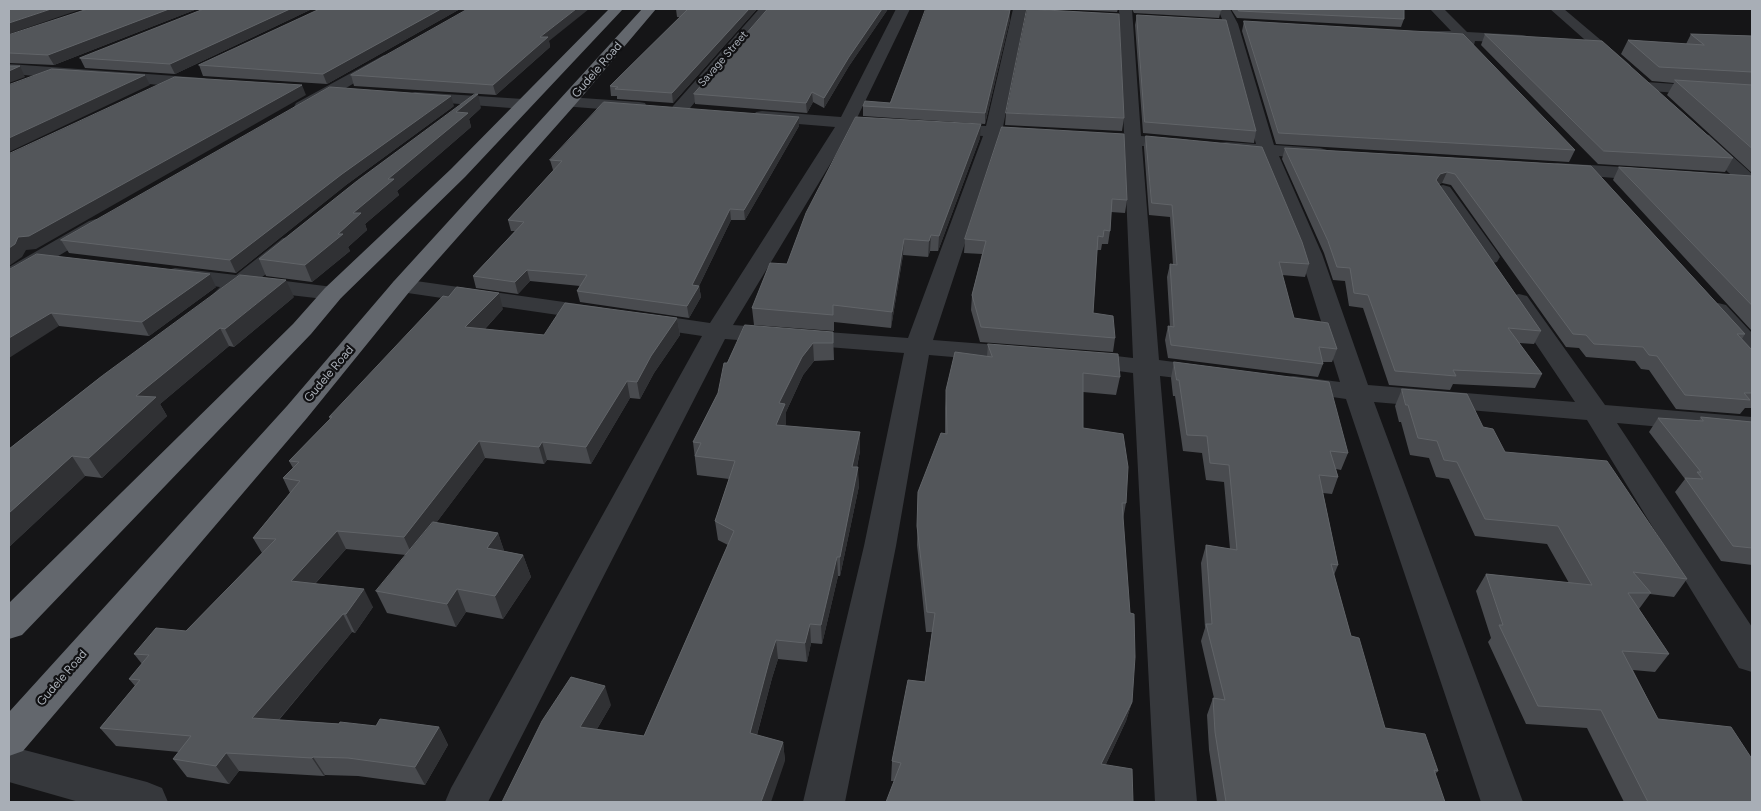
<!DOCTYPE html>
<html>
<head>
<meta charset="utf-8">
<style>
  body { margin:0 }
  #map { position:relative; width:1761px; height:811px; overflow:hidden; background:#151517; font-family:Figtree,sans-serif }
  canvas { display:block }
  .frame { position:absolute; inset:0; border:10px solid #a8aeb6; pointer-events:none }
</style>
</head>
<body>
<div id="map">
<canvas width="1761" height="811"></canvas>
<div class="frame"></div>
</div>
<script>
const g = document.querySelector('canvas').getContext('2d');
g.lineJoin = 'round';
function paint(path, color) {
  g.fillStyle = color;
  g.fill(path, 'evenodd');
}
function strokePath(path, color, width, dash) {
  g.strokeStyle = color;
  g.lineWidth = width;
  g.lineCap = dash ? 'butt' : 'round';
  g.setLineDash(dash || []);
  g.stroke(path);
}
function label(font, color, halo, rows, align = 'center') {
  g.font = font + ' Figtree,sans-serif';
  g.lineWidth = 4.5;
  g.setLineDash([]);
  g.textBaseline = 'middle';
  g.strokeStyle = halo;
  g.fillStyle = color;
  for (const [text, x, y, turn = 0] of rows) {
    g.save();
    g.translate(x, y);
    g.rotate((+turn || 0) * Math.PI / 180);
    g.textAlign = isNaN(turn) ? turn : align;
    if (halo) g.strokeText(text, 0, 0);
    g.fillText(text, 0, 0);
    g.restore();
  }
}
const minor = new Path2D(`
  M759,9H773L685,114H673L671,110L673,106Z
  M896,9H910L857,118L897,122L900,126L897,130L891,131L852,128L733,325L908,338L983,136L944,134L938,133L935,129L938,125L944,124L986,126L1013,9H1026L1003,127L1044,130L1047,134L1044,138L1038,139L1000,137L933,340L1024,347L1033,350L1037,355L1033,360L1024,363L929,355L896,546L845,802H803L864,546L904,353L725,339L488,802H445L451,788L702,336L642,327L633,325L630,320L633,315L642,313L710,323L835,127L762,121L756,120L753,116L756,112L762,111L841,117Z
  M1119,9H1132L1141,136L1183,139L1189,140L1192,144L1189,148L1183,149L1142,146L1159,360L1220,368L1224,374L1220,380L1211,382L1160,376L1197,802H1155L1133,373L1073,365L1069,360L1073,355L1082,352L1133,358L1124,145L1080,141L1077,137L1080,133L1086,132L1124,134Z
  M1218,9H1230L1238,24L1274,145L1320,148L1327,150L1329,154L1327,158L1320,160L1279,156L1322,254L1368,385L1575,402L1507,301L1511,296L1519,294L1527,296L1605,405L1752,417V435L1617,423L1752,627V672L1739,668L1587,420L1374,402L1523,802H1481L1346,399L1284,390L1280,384L1284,378L1293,376L1340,382L1300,254L1259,155L1220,151L1217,147L1220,143L1226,142L1256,144L1224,24Z
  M1430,9H1444L1467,32L1522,35L1527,36L1529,39L1527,42L1522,43L1475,41L1474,45C1467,47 1464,45 1459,40L1422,37L1420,34L1422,31H1451Z
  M1550,9H1564L1628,63L1631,66L1628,69H1618Z
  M384,55L389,56L391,59L389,62L308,111H296L294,107L296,103Z
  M9,64L203,78L209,80L211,83L209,86L203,88L9,74Z
  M1645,82L1752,89V99L1639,90L1637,87L1639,84Z
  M415,92L523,99L529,100L531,104L529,108L523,109L409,100L407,97L409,94Z
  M568,97L639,102L645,103L647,107L645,111L639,112L562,106L560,102L562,98Z
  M1703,134L1709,135L1752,174V190L1745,188L1697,143L1694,139L1697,135Z
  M1557,163L1654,169L1661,171L1664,175L1661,179L1654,181L1550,173L1548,169L1550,165Z
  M1443,185L1450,187L1497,252L1500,257L1497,262L1489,264L1481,262L1433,191L1436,187Z
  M96,219L103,221L106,225L103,229L17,281L9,283V267L89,221Z
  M291,237L299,238L302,243L299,248L261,278L341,288L345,293L341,298L333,300L246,290C234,299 228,307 213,303L209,298L220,287L167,280L164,275L167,270L175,268L236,275L283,238Z
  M402,279L599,307L608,309L611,314L608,319L599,321L394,291L390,286L394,281Z
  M1718,303L1726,305L1752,333V356L1743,353L1706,310L1710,305Z
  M9,746L147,782L162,788L168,802H79L9,782Z`);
const highway = new Path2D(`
  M609,9H623L465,177L341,298L311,334L22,635L9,639V603L293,324L325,288L451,169Z
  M642,9H656L574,106L410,291L307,418L23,751L9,756V712L287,406L394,281Z`);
const wall = new Path2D(`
  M88,9H197L54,65L9,63V35Z
  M204,9H312L175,74L85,68L80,58Z
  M320,9H460L327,84L203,76L199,65Z
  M676,9H757L673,103L617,99V96H611L610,86L680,17H677Z
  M768,9H888L849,66L824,108L813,102L807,113L695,104L694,94Z
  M1056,9H1118L1117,12Z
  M1132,9H1220L1221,10L1219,18L1134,13Z
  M1231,9H1404V19L1401,27L1237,18Z
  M1010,10V19L985,124L863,116V106L890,103Z
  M1137,15L1256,131L1254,143L1143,133L1135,25Z
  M1244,21L1575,150L1569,162L1276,144L1242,31Z
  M1485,34L1733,158L1725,172L1598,164L1481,45Z
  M1691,34L1752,36V173L1667,95L1674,83L1652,81L1621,54L1628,40L1686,44Z
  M549,41L550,47L496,95L354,86L351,75Z
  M454,106L346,185L236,273L69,253L61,240Z
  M481,108L469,119L471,127L397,191L399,195L365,224L367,230L348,247L350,251L312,282L266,276L259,259Z
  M1006,113L1124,118L1122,131L1005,125Z
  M799,126L745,220H731L699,286L701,297L689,318L580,302L577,291L580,286L530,281L518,294L476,288L473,276L515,231H511L508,220L554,170H553L550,160Z
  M1002,127L1127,200L1125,213L1111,212L1110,231L1108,244H1102L1101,250H1097L1093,313L1115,338L1113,352L980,342L971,310L972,295L982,254L964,253L965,239Z
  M1146,136L1309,264L1305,277L1282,275L1294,318L1337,349L1332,362H1323V364L1318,377L1168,358L1165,340L1168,326L1170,327L1167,277L1170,264L1173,265L1170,217L1149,215L1144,147Z
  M980,138L938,251H930L928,257L903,255L891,328L834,322V331L754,325L752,308L787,264Z
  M1285,148L1591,166L1745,334L1742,339L1752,350V408H1745L1740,414L1676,409L1649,370L1641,369L1635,361L1586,357L1579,348L1566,347L1451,185L1442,183L1439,184L1541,331L1534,344L1519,343L1542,374L1535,388L1453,384L1450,390L1389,385L1363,308L1349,306L1345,281L1333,280L1324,253L1282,159Z
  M1619,167L1752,176V331L1613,180Z
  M9,270L216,287L149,336L59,326Z
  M294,297L234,347L229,346L160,404L167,416L102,478L85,476L9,547V449L102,376Z
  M503,309L485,329L544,335L677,318L680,335L654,373L640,399L630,398L591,464L547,460L544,464L485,458L436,523L498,533L504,551L523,555L531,577L503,619L466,612L456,627L387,613L376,591L406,555L346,549L315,584L373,607L355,633L352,632L279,720L376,726L439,727L448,745L425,785L358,776L325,775L324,776L239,771L229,784L187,777L173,759L179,752L116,746L100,728L135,686L129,679L142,664L134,654L186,631L262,553L253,538L290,493L283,478L293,468L289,461L330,419L329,417Z
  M833,332L834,360L814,361L803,375L786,412V423L785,426L860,432V451L857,467L859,486L840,576H838L822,644L811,643L807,662L778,659L772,678L757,735L783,742L785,761L502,802L611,705L597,729L644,736L728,545L718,540L715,521L729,479L697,475L693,442L718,393L727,363Z
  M988,344L1120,377L1116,395L1083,392V428L1126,503L1123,519L1132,702L1126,721L1106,764L894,781H891L892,761L925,682L932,632H926L917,545L918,492L945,433V408L946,390L987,356Z
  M1174,362L1348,453L1341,470L1336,469L1338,477L1332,494L1323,493L1338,565L1334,575L1351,636L1385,728L1438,771L1435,774L1445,802H1217L1209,750L1207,715L1213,698H1214L1201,641L1205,628L1201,563L1206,545L1230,549L1224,482L1206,480L1202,453L1183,451L1175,396H1173L1171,378Z
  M1402,389L1483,427L1505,452L1687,579L1674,597L1650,594L1639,609L1669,654L1655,672L1633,670L1658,719L1752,802H1624L1587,728L1526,724L1488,642L1491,638L1476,591L1486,574L1569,583L1547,544L1475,536L1449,479L1436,477L1429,458L1410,455L1401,422H1399L1395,406Z
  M1701,417L1752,422V565L1721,561L1675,492L1685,479L1649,432L1658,418L1699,421Z`);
const shadedWall = new Path2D(`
  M51,9H82L9,34V23Z
  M169,9H197L54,65L48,55Z
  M290,9H312L175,74L170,64Z
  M441,9H460L327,84L323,74Z
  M576,9H589L549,41L550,47L496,95L493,85L540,37Z
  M749,9H757L673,103L672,93Z
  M882,9H888L849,66L824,108V98L849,57Z
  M1010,10V19L985,124V113Z
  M20,66L25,77L9,83V71Z
  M145,75L150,85L9,152V138Z
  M302,85L306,95L36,249L26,250L22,257L9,266V248L18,237Z
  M812,92L813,102L807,113L806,103Z
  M478,94L481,108L469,119L471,127L397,191L399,195L365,224L367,230L348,247L350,251L312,282L305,265L338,234L353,213L456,112Z
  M451,96L454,106L346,185L236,273L230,260L342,174Z
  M799,117V126L745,220L744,210Z
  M981,124L980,138L938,251L939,236Z
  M1447,172L1442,183L1435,185L1436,180L1440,174Z
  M730,209L731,220L699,286L701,297L689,318L687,306L692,285Z
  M931,235L930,251L928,257L929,241Z
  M904,239L903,255L891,328L892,312Z
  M527,270L530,281L518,294L515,282Z
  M210,274L216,287L149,336L142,322Z
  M286,280L294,297L234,347L225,329Z
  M499,293L503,309L471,344L465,327Z
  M51,313L59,326L9,358V338Z
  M677,318L680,335L654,373L640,399L637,382L651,356Z
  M220,328L229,346L160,404L167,416L102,478L89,458L136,396Z
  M813,343L814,361L803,375L786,412V423L778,444L776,425L779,403L802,357Z
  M627,381L630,398L591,464L586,447Z
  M860,432V451L853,486L852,467Z
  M479,441L485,458L412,555L404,537Z
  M542,442L547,460L544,464L539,447Z
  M72,456L85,476L9,547V513Z
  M858,467L859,486L840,576V557Z
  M337,531L346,549L301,599L291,581Z
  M498,533L506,556L487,548Z
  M523,555L531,577L503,619L495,596Z
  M837,557L838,576L822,644L821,625Z
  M364,589L373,607L355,633L346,614Z
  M457,589L466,612L456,627L447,604Z
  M343,614L352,632L265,736L252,718Z
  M810,624L811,643L807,662L805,643Z
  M776,640L778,659L772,678L752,753L750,733L770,658Z
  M605,686L611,705L587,746L580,727Z
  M1132,702L1126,721L1097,783L1101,764Z
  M439,727L448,745L425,785L415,767Z
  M783,742L785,761L771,802H761Z
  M226,753L239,771L229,784L216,766Z
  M313,757L325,775L324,776L312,758Z`);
const building = new Path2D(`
  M9,9H51L9,23Z
  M88,9H169L48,55L9,53V35Z
  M204,9H290L170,64L80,58Z
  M320,9H441L323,74L199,65Z
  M468,9H576L540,37H548L493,85L351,75Z
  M681,9H749L672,93L615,89L618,87L610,86L688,9Z
  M768,9H882L849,57L824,98L812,92L806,103L694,94Z
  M926,9H992L1010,10L985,113L863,106L865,101L890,103Z
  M1027,9L1119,14L1124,118L1006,113Z
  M1190,9H1220L1221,10Z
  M1238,9H1404V19L1239,11Z
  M1137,15L1226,20L1256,131L1145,122Z
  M1244,21L1463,34L1575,150L1279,133Z
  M1485,34L1602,41L1733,158L1604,151Z
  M1691,34L1752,36V72L1659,67L1628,40L1704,45Z
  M9,66H20L9,71Z
  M52,69L145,75L9,138V85Z
  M175,77L302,85L29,236L18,237L15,244L9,248V154Z
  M1675,80L1752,85V148Z
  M330,87L451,96L342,174L230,260L61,240Z
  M475,94H478L456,112L468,113L388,179H394L353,213H361L338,234H343L305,265L259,259L357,181Z
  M604,102L799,117L744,210L730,209L692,285L699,286L687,306L577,291L587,275L527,270L515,282L473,276L524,222L508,220L562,161L550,160Z
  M856,117L981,124L939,236L931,235L929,241L904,239L892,312L833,305V315L752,308L770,263L787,264L806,213Z
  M1002,127L1124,134L1127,200L1112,199L1110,231L1104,230L1103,237L1098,236L1093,313L1113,316L1115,338L981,327L972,295L986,241L965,239Z
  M1146,136L1262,147L1302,242L1309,264L1279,262L1294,318L1328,323L1337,349L1319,347L1323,364L1171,345L1168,326L1174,327L1170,264L1177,265L1172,205L1152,203Z
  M1285,148L1591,166L1745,334H1737L1752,350V393H1744L1750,400L1685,395L1657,356L1649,355L1643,347L1594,344L1586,335L1573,334L1455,174L1447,172L1440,174L1436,180L1541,331L1508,328L1542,374L1453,370L1456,376L1395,371L1368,295L1354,293L1350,268L1337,267L1328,241Z
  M1619,167L1752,176V305Z
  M37,254L210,274L142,322L51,313L9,338V270Z
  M240,275L286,280L225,329L220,328L136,396L156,397L89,458L72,456L9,513V449L102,376Z
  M457,287L499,293L465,327L544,335L565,303L677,318L651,356L637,382L627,381L586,447L542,442L539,447L479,441L404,537L337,531L291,581L364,589L346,614H343L252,718L339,724L340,722L376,726L380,719L439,727L415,767L348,758L313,757L312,758L226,753L216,766L173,759L191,736L100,728L140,680L129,679L149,655L134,654L156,628L186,631L276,539L253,538L300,481L283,478L299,462L289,461L332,417H329L443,296L448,297Z
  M745,325L833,332V343H813L802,357L779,403L785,404L776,425L860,432L852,467H858L840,557H837L821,625L810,624L805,643L776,640L770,658L750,733L783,742L761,802H502L542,721L571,677L605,686L580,727L644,736L734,531L715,521L735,461L695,456L701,443L693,442L718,393L724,363H727Z
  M988,344L1118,354L1120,377L1083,373V428L1123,434L1128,467L1126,503H1122L1130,613L1134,614L1135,657L1132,702L1101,764L1132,769L1133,802H886L901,763L892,761L908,680L925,682L935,613L927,612L917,526L918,492L941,433L947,434L946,390L955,352L992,357Z
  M1174,362L1329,382L1348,453L1330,451L1338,477L1319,475L1338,565L1331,564L1351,636L1359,638L1385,728L1425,734L1438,771L1434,770L1445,802H1226L1215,732L1213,698L1225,700L1206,624H1212L1206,545L1237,550L1229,465L1210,463L1207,436L1187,435L1179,380H1177Z
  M1402,389L1467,394L1483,427L1493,429L1505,452L1607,461L1687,579L1633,572L1651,593H1628L1669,654L1622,651L1658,719L1731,727L1752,759V802H1648L1601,710L1538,706L1499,625H1503L1486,574L1592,585L1558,526L1485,519L1457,462L1444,460L1437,441L1418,438L1408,405H1406Z
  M1701,417L1752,422V548L1733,546L1685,478L1703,479L1697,472H1701L1658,418L1703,421Z
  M433,522L498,533L487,548L523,555L495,596L457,589L447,604L376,591Z`);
const farStreetnames = [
  ["Savage Street",723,59,-49]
];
const streetNames = [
  ["Gudele Road",597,70,-49],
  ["Gudele Road",329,374,-50],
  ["Gudele Road",62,678,-49]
];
paint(minor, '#36383c');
paint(highway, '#63676d');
paint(wall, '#494b4f');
paint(shadedWall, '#303134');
paint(building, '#53565a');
strokePath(building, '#616468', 1);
label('11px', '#a8aeb6', '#101012', farStreetnames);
label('12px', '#a8aeb6', '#101012', streetNames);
</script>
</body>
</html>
